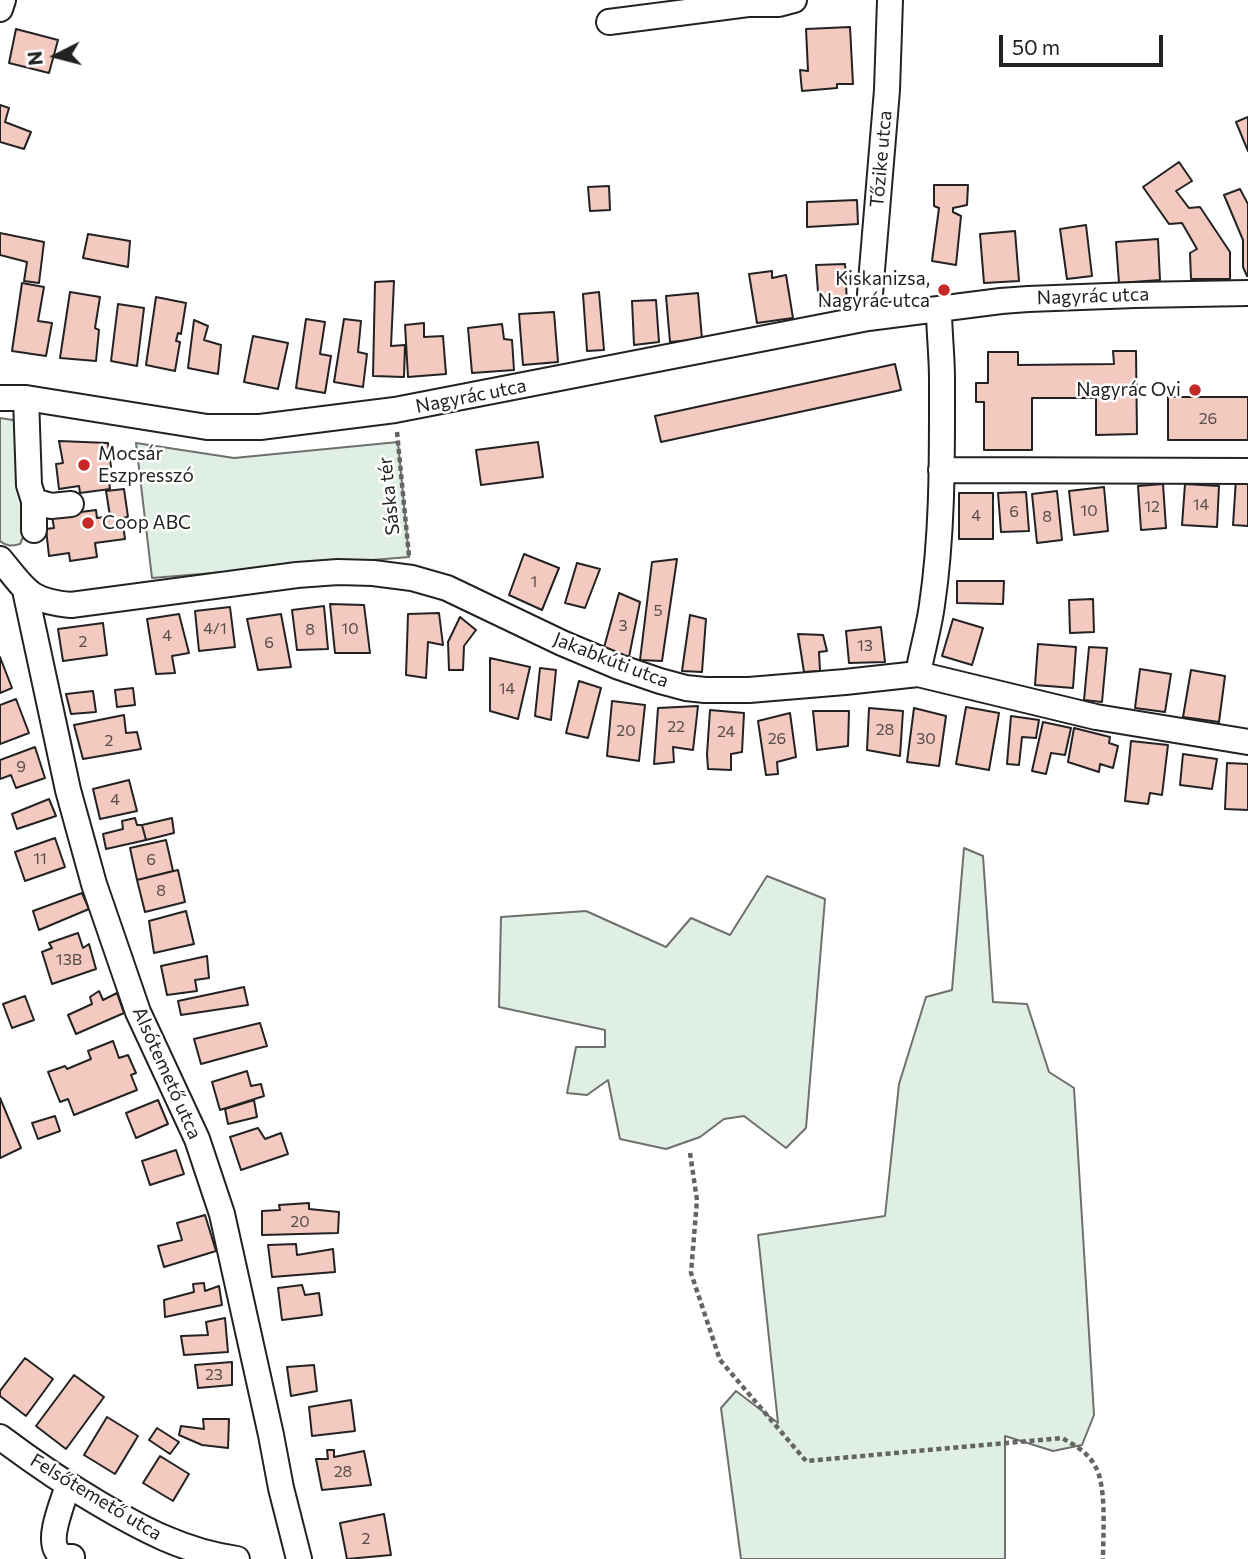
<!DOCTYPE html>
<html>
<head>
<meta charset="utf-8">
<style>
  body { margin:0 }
  #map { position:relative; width:1248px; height:1559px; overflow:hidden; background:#fff; font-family:Commissioner,sans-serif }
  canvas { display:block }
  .north { position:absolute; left:21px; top:21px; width:70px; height:70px; -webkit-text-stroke:5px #fff; paint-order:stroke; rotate:264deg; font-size:19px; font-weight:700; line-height:28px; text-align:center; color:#222 }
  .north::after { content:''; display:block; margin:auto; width:24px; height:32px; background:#222; clip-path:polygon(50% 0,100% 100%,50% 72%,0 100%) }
  .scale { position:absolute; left:999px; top:35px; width:164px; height:32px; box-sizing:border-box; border:4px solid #222; border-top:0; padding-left:9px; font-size:21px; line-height:24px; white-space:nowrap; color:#222; -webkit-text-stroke:5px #fff; paint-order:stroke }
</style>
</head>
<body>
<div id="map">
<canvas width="1248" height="1559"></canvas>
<div class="north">N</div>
<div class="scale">50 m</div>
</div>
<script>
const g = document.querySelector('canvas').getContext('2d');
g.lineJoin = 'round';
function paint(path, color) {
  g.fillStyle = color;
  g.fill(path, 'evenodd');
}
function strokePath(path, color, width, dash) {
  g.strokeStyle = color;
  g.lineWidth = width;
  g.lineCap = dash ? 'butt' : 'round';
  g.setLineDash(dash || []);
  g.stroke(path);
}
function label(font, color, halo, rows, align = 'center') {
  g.font = font + ' Commissioner,sans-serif';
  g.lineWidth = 5;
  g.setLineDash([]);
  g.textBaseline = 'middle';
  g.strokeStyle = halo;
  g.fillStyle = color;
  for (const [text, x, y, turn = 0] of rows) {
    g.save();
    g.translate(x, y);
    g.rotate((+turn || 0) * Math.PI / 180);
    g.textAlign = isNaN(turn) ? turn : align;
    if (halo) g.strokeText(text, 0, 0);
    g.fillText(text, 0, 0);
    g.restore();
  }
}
const green = new Path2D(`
  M0,418L13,420L18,427L24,535L20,544C12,546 7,547 0,541Z
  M398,442L409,557L152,578L136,443L234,458Z
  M964,848L983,856L993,1002L1027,1004L1049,1072L1074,1088L1094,1415L1082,1445L1053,1451L1005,1436V1559H741L721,1408L736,1391L778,1423L758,1235L885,1216L899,1084L926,997L952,990Z
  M767,876L825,899L806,1128L786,1148L744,1116L724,1119L700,1137L666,1149L620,1139L608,1080L587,1095L567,1093L576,1047H605V1030L499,1007L501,917L586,911L666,947L691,918L730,935Z`);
const building = new Path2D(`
  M850,27L853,84H837V88L802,91L800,70L808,71L806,29Z
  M16,29L58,40L49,73L9,63Z
  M0,105L9,108L5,122L31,132L24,149L0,142Z
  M1248,117V151L1236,122Z
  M1179,162L1192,181L1176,191L1189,208L1200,207L1230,252V279H1191L1190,253L1197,249L1182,223L1169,224L1143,187Z
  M934,185H968L967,205L953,208V212L961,216L956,265L932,261L939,208L934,206Z
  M609,186L610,210L590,211L588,187Z
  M1240,189L1248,204V276H1247L1243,267V240L1224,195Z
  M857,200L858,224L807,227V202Z
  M1086,225L1092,276L1067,279L1060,229Z
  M1015,231L1019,281L984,283L980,234Z
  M0,233L44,242L39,283L24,281L27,262L0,255Z
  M88,234L130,241L128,267L83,258Z
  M1158,239L1160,280L1119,283L1116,242Z
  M845,264L847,304L819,306L816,265Z
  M772,271V278L786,275L793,318L757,323L749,274Z
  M394,281L391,346L405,345L404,377L373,376L375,282Z
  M22,283L44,287L38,321L52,323L46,356L12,351Z
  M70,292L100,297L95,328L99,330L96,361L60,358Z
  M599,292L604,350L587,351L583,294Z
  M698,293L702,339L670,342L666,296Z
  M156,297L186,303L181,334L178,333L176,341L180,342L175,371L146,365Z
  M656,300L659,342L634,345L632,301Z
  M118,304L144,308L137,366L111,361Z
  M554,312L558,362L523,365L519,314Z
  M306,319L325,322L320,354L331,356L325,393L296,388Z
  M344,319L361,321L358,352L367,354L363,387L334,382Z
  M194,320L208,326L204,340L221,345L218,374L188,368Z
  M424,323V337L443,336L446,374L408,377L405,325Z
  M502,324L504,339L512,340L514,370L472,373L468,328Z
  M253,336L288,343L278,389L244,382Z
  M1113,351H1136L1137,434L1096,435V398H1032V450H984V402H976V383H988V352H1018V365L1114,364Z
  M895,364L901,390L661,442L655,416Z
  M1168,397H1248V440H1168Z
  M59,441L108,443L111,467H107L110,489L80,493L79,486L59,489L56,464L63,463Z
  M538,442L543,477L481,485L476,450Z
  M1236,479L1248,480V526L1233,525Z
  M1163,484L1166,528L1141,530L1138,486Z
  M1185,484L1219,486L1217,527L1182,525Z
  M1104,487L1108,531L1074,535L1069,491Z
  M124,489L128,517L122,518L125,539L95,543L97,557L70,561L69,553L49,556L46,529L54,528L51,510L73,513L96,510L97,518L110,516L106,491Z
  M1057,491L1062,540L1037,543L1032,494Z
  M1026,492L1029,531L1001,532L998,493Z
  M959,493H993V539H959Z
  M524,554L559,568L542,610L509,595Z
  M677,559L662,661L640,660L652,562Z
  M577,563L600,569L585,608L565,603Z
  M957,581H1004L1003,604L957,603Z
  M619,593L640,602L629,657L603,651Z
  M1093,599L1094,632L1070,633L1069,600Z
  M330,604L364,605L370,653H335Z
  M324,606L328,649L297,650L292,610Z
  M230,607L235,647L199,651L195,611Z
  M439,613L443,645L428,642L426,678L406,675L408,614Z
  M179,614L189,653L172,656L175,673L156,674L147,619Z
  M281,614L291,667L258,670L247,619Z
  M690,615L706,619L702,672L682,671Z
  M460,617L476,630L464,646L463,670H449L448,642Z
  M953,619L983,628L972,665L942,656Z
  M103,623L107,655L63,661L58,629Z
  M881,627L885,662L849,663L846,631Z
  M798,634L823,635L827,651L819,652L820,671L804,672Z
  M1038,644L1076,647L1073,688L1035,685Z
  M1089,647L1107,648L1102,702L1084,700Z
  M0,657L12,688L0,693Z
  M490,658L530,667L518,719L490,711Z
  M540,668L556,670L551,720L535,716Z
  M1140,669L1171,674L1165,712L1135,708Z
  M1191,670L1225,676L1219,722L1183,717Z
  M579,681L601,688L588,738L566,733Z
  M133,688L135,705L117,707L115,690Z
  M93,691L96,712L71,714L66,694Z
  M16,699L29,733L0,744V705Z
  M612,701L645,705L639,761L607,756Z
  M698,706L693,750L673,747L674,762L654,764L658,708Z
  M966,707L999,713L989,770L956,764Z
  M869,708L903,711L900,756L867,750Z
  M914,708L946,716L939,766L907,762Z
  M710,710L744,713L742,752L731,754V770L708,769L707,754Z
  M813,711H849L848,746L817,750Z
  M790,713L796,757L777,762L778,774L766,775L758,721Z
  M124,715L126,733L137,732L141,749L83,759L74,725Z
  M1011,716L1039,720L1036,738L1022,737L1019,765L1007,764Z
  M1043,722L1071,728L1065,755L1051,753L1046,774L1032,771Z
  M1074,728L1110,737L1109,743L1118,746L1113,768L1100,764L1099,772L1068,762Z
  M1131,741L1168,745L1162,795L1150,793L1148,804L1125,801Z
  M35,747L45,778L16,788L11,775L0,779V760Z
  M1183,754L1217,759L1212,789L1180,785Z
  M1227,763L1248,764V810L1225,809Z
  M129,780L137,811L100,819L93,789Z
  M49,799L56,816L17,829L12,814Z
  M135,818L137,825H142L146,840L106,849L103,834L123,829L122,821Z
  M172,818L174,833L146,840L142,825Z
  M55,838L65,867L25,881L15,852Z
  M166,840L173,871L137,880L130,848Z
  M178,870L185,902L145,912L137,880Z
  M82,893L89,909L39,930L33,911Z
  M186,911L194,944L154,953L149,921Z
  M78,933L83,948L89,944L96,969L52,984L42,952L52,948L49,943Z
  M207,956L209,978L195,980L197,991L167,995L161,966Z
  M244,987L248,1005L181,1015L178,1001Z
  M99,991L103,1000L117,993L124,1013L76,1034L68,1015L92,1004L90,997Z
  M25,996L34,1020L12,1028L3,1004Z
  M260,1023L267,1046L201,1064L194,1039Z
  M113,1041L119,1058L128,1055L136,1073L131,1075L137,1090L74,1115L68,1099L60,1102L48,1072L65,1066L67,1069L91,1059L88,1051Z
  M247,1071L251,1086L261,1084L264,1096L220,1110L212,1082Z
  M0,1098L21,1148L0,1158Z
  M158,1100L168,1124L136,1138L126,1113Z
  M254,1100L257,1117L228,1124L225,1109Z
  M55,1116L60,1131L38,1139L32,1123Z
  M258,1128L265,1139L281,1133L288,1154L241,1170L230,1137Z
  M176,1150L184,1174L150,1185L142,1161Z
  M309,1203V1209L339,1212L338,1233L262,1235V1211L280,1210L279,1205Z
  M205,1215L216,1251L164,1267L158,1246L182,1240L177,1223Z
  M296,1244L297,1255L333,1249L335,1272L272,1277L268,1245Z
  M204,1283L205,1291L219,1286L222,1305L165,1317L164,1300L194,1292L193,1284Z
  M302,1285L305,1295L319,1293L322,1315L282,1320L278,1288Z
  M225,1318L228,1352L184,1355L181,1336L208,1335L206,1322Z
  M25,1358L53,1379L26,1416L0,1396V1391Z
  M232,1362V1385L198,1388L195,1365Z
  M314,1365L317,1391L291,1396L287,1367Z
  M74,1375L104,1397L66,1449L36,1426Z
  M351,1400L355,1431L312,1436L309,1407Z
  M107,1417L138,1436L115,1474L84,1455Z
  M203,1419H229L228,1448L202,1445L179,1435L181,1426L204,1429Z
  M157,1428L179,1442L170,1454L149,1440Z
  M327,1450H334V1457L364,1451L371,1485L322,1490L316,1459H328Z
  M160,1456L189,1474L173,1501L143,1483Z
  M384,1514L391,1555L347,1559L340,1523Z`);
const path = new Path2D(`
  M397,432L409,556
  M690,1153L697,1200L691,1273L720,1360L806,1461L1062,1438C1074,1445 1088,1452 1095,1466C1107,1485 1103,1535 1103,1559`);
const minor = new Path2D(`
  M0,9L3,0
  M609,22L748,4H779L794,0
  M868,318L887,90L890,0
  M0,398H26L207,427H260L395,410L868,318L1001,301L1028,299L1135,295L1248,293
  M26,398L29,485L34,501L51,506L71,504
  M941,470L1248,471
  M34,501V530
  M0,559C26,590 28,601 71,605L297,575L338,572L373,573L412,578L447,588L562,643L619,667L660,681L686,688L705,690H749L845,682L918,674L1096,717L1248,742
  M25,590L68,790L94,884L138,1012L197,1139L222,1214L271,1435L281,1488L299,1559
  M918,674C922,651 929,628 932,605C943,531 942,454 942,379C942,355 939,332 939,309
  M0,1437C32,1461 64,1483 98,1503C142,1529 185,1552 237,1559
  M68,1485C64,1500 47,1537 57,1551C60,1557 67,1557 72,1557`);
const markers = [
  [944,290,7,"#c62828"],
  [1195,390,7,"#c62828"],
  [84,465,7,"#c62828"],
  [88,523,7,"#c62828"]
];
const numberNames = [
  ["26",1208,419],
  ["14",1201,505],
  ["12",1152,507],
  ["10",1089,511],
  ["6",1014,512],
  ["4",976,516],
  ["8",1047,517],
  ["1",534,582],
  ["5",658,611],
  ["3",623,626],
  ["4/1",215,629],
  ["10",350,629],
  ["8",310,630],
  ["4",167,636],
  ["2",83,642],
  ["6",269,643],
  ["13",865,646],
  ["14",507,689],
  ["22",676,727],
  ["28",885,730],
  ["20",626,731],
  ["24",726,732],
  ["26",777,739],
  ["30",926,739],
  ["2",109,741],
  ["9",21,767],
  ["4",115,800],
  ["11",40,859],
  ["6",151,860],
  ["8",161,891],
  ["13B",69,960],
  ["20",300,1222],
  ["23",214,1375],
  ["28",343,1472],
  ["2",366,1539]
];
const streetNames = [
  ["Tőzike utca",881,159,-85],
  ["Nagyrác utca",1093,296,-2],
  ["Nagyrác utca",471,396,-11],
  ["Sáska tér",389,496,-96],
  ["Jakabkúti utca",611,660,21],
  ["Alsótemető utca",167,1073,66],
  ["Felsőtemető utca",96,1497,31]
];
const poiNames = [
  ["Kiskanizsa,",930,279],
  ["Nagyrác utca",930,301],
  ["Nagyrác Ovi",1181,390],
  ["Mocsár",98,454,"left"],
  ["Eszpresszó",98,476,"left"],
  ["Coop ABC",102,523,"left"]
];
paint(green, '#e0efe3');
strokePath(green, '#6f6f6f', 2);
paint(building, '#f3c9c0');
strokePath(building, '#222', 2);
strokePath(minor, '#222', 28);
strokePath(path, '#646464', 4.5, [5, 3.5]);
strokePath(minor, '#fff', 24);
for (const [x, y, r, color] of markers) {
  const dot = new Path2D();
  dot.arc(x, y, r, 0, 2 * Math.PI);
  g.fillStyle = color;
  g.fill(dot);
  strokePath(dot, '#fff', 2.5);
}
label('16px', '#564c4a', null, numberNames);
label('19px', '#222', '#fff', streetNames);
label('19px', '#222', '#fff', poiNames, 'right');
</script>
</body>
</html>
